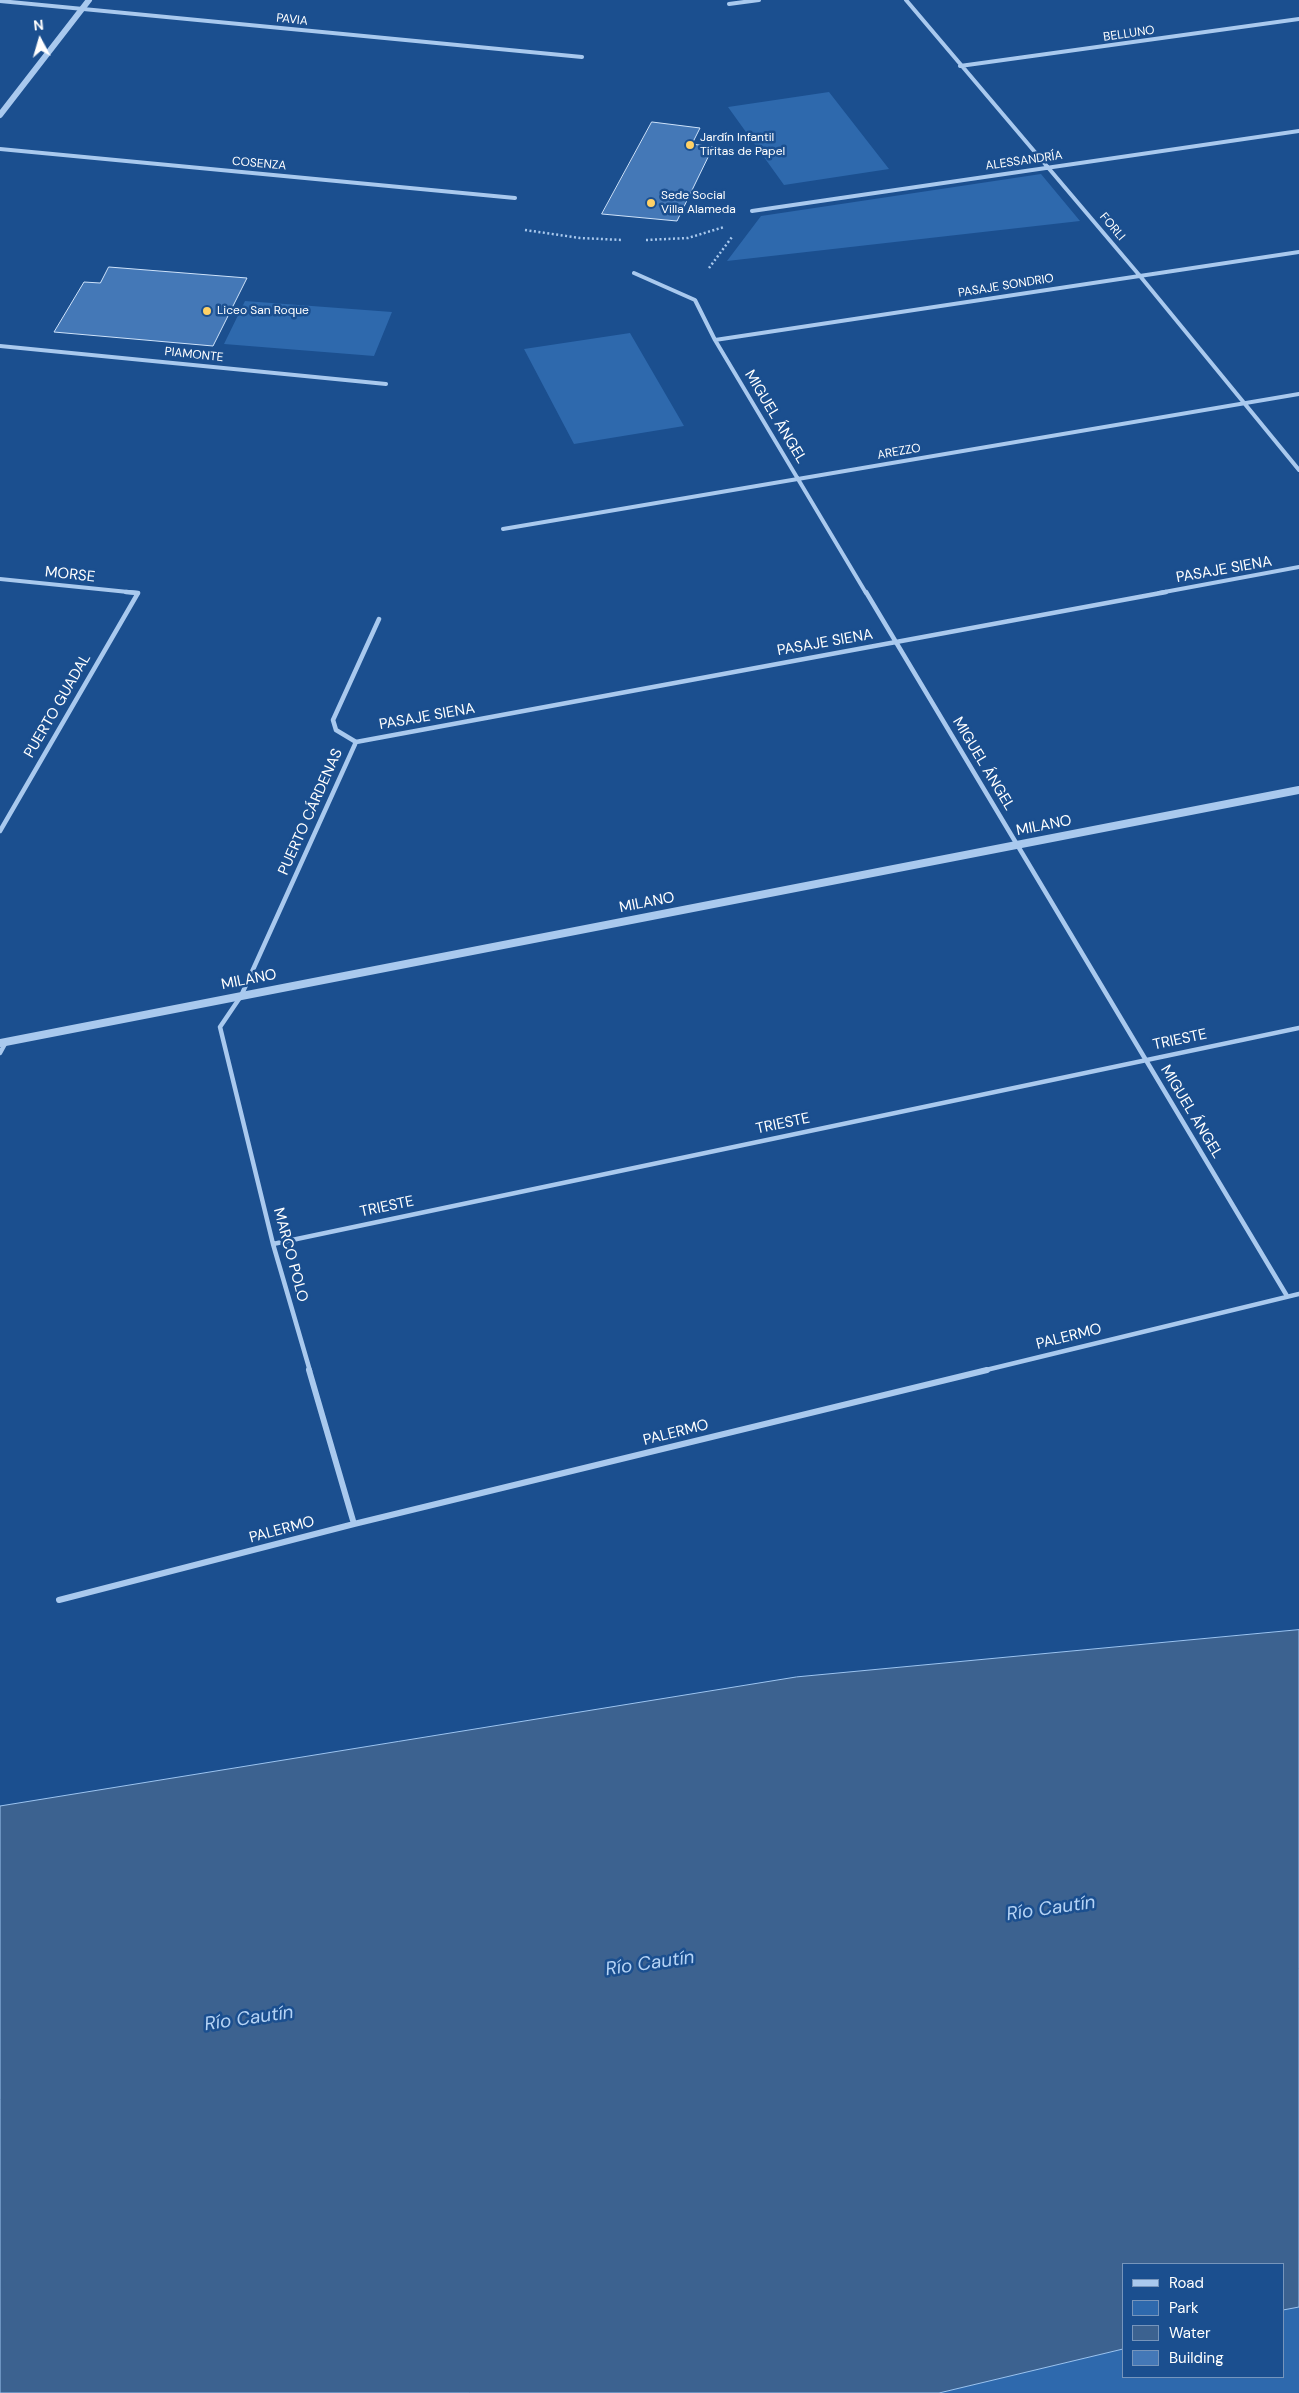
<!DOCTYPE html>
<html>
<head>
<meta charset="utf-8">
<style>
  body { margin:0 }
  #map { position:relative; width:1299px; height:2393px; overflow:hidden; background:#1b4f8f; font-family:"DM Sans",sans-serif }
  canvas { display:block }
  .legend { position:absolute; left:1122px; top:2263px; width:162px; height:115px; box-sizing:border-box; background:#1b4f8f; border:1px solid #7695bc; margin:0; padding:6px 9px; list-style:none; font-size:15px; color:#fff }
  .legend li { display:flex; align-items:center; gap:10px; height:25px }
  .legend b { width:25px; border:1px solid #7695bc }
  .north { position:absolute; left:15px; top:15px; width:50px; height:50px; -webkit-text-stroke:4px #1b4f8f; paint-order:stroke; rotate:354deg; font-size:14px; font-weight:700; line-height:20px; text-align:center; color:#fff }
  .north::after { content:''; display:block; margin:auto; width:18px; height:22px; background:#fff; clip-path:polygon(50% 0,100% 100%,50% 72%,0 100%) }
</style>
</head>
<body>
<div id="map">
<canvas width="1299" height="2393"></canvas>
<ul class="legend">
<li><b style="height:6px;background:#a9c9ee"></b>Road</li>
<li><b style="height:14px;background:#2e69ad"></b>Park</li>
<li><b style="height:14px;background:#3c6290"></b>Water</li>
<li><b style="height:14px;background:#4478b7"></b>Building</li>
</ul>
<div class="north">N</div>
</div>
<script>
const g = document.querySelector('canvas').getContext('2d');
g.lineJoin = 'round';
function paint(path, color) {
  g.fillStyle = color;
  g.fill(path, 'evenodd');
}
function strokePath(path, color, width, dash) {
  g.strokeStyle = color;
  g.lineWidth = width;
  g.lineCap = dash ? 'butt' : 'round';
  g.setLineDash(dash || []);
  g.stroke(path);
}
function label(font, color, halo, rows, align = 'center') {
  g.font = font + ' "DM Sans",sans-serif';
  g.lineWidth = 5;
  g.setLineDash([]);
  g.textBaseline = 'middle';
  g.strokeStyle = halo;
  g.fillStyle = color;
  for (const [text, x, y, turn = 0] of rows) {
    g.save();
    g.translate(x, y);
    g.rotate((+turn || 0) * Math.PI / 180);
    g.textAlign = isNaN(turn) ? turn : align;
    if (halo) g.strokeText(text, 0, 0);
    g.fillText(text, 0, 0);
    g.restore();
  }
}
const green = new Path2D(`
  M829,92L889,169L784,185L728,107Z
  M1041,174L1080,221L727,261L761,216Z
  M245,301L392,312L374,356L224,344Z
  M630,333L684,426L574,444L524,349Z
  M1299,2307V2393H939L1123,2349V2377H1283V2310Z`);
const water = new Path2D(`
  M1299,1630V2307L1283,2310V2264H1123V2349L939,2393H0V1806L796,1677Z`);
const building = new Path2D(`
  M652,122L700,128L692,144L713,147L677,221L602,214Z
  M109,267L247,278L213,346L54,332L84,282L100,283Z`);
const path = new Path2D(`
  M525,230L580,238L623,240
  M646,240L688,238L724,227
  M709,268L732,237`);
const minorFar2 = new Path2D(`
  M906,0L1140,276L1299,470
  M0,1L582,57
  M729,4L759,0
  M960,66L1299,19
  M0,149L515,198
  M752,211L1299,131
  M634,273L695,300L715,340L866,593
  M715,340L1299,252
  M0,346L386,384
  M503,529L1299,394
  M0,579L138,593
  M1159,593L1299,567`);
const minorFar1 = new Path2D(`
  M866,592L1287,1296
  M356,742L1166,592
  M0,831L138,593L126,592
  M0,1053L6,1042
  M273,1244L1299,1028
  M310,1371L273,1244L220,1027L241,996L356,742L336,730L333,720L379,619
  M982,1371L1299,1294`);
const minor = new Path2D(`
  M309,1370L354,1524
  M59,1600L354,1524L987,1370`);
const tertiaryFar1 = new Path2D(`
  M0,115L89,0`);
const tertiary = new Path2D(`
  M0,1043L1299,790`);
const markers = [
  [690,145,5,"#ffd166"],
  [651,203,5,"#ffd166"],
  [207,311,5,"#ffd166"]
];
const farStreetnames = [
  ["PAVIA",292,20,6],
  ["BELLUNO",1129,34,-8],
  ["ALESSANDRÍA",1024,161,-8],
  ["COSENZA",259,164,5],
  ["FORLI",1112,227,50],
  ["PASAJE SONDRIO",1006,286,-9],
  ["PIAMONTE",194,355,6],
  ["AREZZO",899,452,-10]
];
const farPoinames = [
  ["Jardín Infantil",700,138],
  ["Tiritas de Papel",700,152],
  ["Sede Social",661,196],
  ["Villa Alameda",661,210],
  ["Liceo San Roque",217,311]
];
const streetNames = [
  ["MIGUEL ÁNGEL",775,417,59],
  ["PASAJE SIENA",1224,570,-10],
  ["MORSE",70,575,6],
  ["PASAJE SIENA",825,643,-10],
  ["PUERTO GUADAL",58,706,-60],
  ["PASAJE SIENA",427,717,-10],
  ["MIGUEL ÁNGEL",983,764,59],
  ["PUERTO CÁRDENAS",311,812,-66],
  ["MILANO",1044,826,-11],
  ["MILANO",647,903,-11],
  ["MILANO",249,980,-11],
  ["TRIESTE",1180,1040,-12],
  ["MIGUEL ÁNGEL",1191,1112,59],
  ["TRIESTE",783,1124,-12],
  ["TRIESTE",387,1207,-12],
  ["MARCO POLO",290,1255,75],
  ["PALERMO",1069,1337,-14],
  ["PALERMO",676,1433,-14],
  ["PALERMO",282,1530,-15]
];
const nearWaternames = [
  ["Río Cautín",1051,1909,-8],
  ["Río Cautín",650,1964,-8],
  ["Río Cautín",249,2019,-8]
];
paint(green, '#2e69ad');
paint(water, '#3c6290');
strokePath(water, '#9cc4f0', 1);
paint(building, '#4478b7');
strokePath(building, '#cfe3fa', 1);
strokePath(path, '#a9c9ee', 2.5, [2, 2.5]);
strokePath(minorFar2, '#a9c9ee', 4);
strokePath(minorFar1, '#a9c9ee', 4.5);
strokePath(minor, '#a9c9ee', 6);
strokePath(tertiaryFar1, '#a9c9ee', 6);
strokePath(tertiary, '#a9c9ee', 8);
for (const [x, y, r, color] of markers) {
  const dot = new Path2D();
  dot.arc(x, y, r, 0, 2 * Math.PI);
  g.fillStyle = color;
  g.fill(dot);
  strokePath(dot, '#1b4f8f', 2);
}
label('12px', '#fff', '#1b4f8f', farStreetnames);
label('12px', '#fff', '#1b4f8f', farPoinames, 'left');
label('15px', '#fff', '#1b4f8f', streetNames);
label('italic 19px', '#b5d3f5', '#1b4f8f', nearWaternames);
</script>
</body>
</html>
